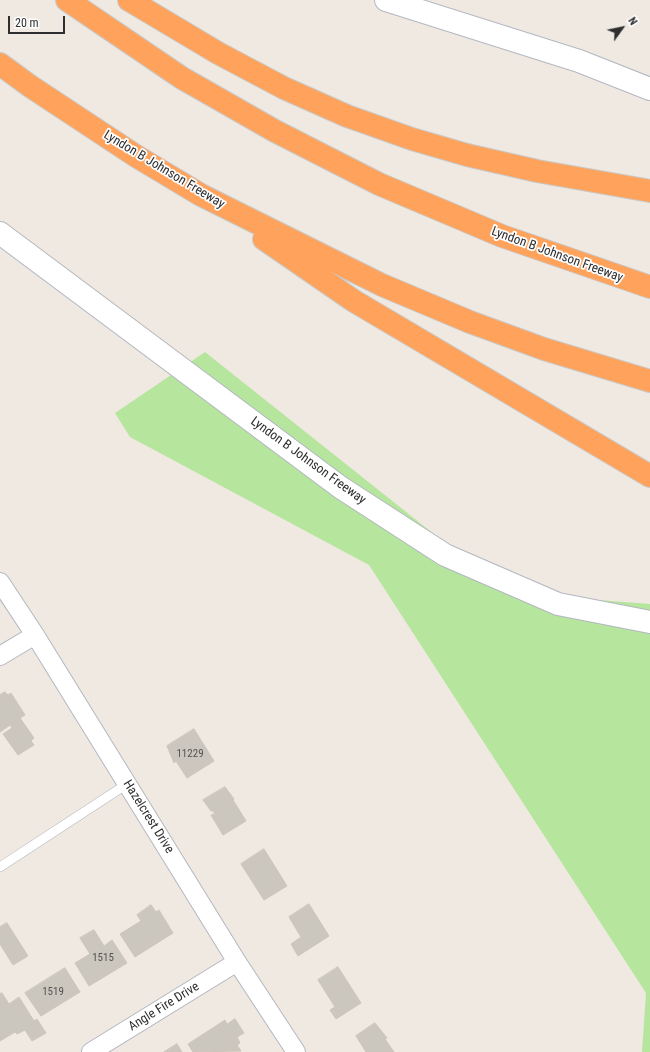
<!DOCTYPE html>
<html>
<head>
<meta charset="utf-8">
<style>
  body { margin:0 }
  #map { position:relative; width:650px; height:1052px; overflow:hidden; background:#efe9e1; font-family:"Roboto Condensed",sans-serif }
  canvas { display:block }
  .north { position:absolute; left:602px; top:8px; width:40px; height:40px; -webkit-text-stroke:3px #fff; paint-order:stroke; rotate:57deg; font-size:11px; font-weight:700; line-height:16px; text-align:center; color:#2e2e2e }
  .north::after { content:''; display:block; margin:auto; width:14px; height:18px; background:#2e2e2e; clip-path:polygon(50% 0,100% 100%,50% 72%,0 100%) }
  .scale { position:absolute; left:8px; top:16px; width:57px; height:18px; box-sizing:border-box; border:2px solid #2e2e2e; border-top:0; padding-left:5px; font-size:12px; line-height:14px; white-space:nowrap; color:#2e2e2e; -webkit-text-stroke:3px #fff; paint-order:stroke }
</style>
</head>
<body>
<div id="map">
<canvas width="650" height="1052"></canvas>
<div class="north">N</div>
<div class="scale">20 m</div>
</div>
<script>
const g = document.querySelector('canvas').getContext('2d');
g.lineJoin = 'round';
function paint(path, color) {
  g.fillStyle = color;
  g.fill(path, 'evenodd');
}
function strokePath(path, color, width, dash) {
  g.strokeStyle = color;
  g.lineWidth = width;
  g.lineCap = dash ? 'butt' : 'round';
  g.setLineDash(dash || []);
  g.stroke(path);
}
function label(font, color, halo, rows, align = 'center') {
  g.font = font + ' "Roboto Condensed",sans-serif';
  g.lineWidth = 3.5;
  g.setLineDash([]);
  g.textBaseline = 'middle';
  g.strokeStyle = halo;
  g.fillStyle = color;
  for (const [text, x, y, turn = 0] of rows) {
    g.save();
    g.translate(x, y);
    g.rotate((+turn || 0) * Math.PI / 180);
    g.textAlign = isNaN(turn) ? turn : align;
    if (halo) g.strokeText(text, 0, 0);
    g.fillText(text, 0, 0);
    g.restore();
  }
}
const green = new Path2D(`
  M205,352L508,593L650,604V1052H642L646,993L369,565L130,437L115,413Z`);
const building = new Path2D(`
  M5,692L8,695L11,693L25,715L20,718L34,738L31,741L34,745L18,755L3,734L12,728L10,725L0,732V695Z
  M194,729L214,761L187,778L176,761L174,763L167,746Z
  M225,787L234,799L233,800L246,821L223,835L211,815L215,814L212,810L211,811L203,800Z
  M264,849L287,886L264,900L241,864Z
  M309,904L329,936L298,956L291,944L301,937L289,917Z
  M151,905L156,912L159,910L173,933L135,957L120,934L141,921L137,915Z
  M7,923L28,956L13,965L0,944V927Z
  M94,930L104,946L112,940L127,963L89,986L75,963L90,954L80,938Z
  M338,967L361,1003L336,1019L330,1010L335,1007L318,980Z
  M65,968L80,992L41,1016L25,993Z
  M2,993L9,1004L19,997L34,1021L37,1019L46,1033L32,1041L25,1030L17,1034L15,1032L0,1041V994Z
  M235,1019L244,1033L237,1037L240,1043L237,1045L241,1051L193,1052L188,1044L225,1020L227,1024Z
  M375,1023L387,1038L385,1039L394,1052H366L356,1036Z
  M177,1044L182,1052H164Z`);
const service = new Path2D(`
  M0,867L127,784`);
const minor = new Path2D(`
  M0,582L35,635L237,962L296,1052
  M0,656L35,635
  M91,1052L237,962`);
const secondary = new Path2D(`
  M386,0L579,61L650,89
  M0,233L340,487L445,555L558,604L650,622`);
const motorway = new Path2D(`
  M67,0L182,78L275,131L379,184L502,236L650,287
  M129,0L218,53L284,88L347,116L412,139L467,155L537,171L650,191
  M0,64L30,86L136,156L201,195L382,285L470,322L544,349L650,381
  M264,239L354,301L650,476`);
const numberNames = [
  ["11229",190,754],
  ["1515",103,958],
  ["1519",53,992]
];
const streetNames = [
  ["Lyndon B Johnson Freeway",164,170,31],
  ["Lyndon B Johnson Freeway",557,255,20],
  ["Lyndon B Johnson Freeway",308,461,36],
  ["Hazelcrest Drive",148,817,58],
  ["Angle Fire Drive",164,1007,-32]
];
paint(green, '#b6e59e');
paint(building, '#cbc7bf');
strokePath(building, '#cbc5ba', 1);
strokePath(service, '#b4b7c1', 10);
strokePath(minor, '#b4b7c1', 20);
strokePath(secondary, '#b4b7c1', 24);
strokePath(motorway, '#c9c9c9', 24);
strokePath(service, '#fff', 9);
strokePath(minor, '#fff', 18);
strokePath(secondary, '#fff', 22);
strokePath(motorway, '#ffa35c', 22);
label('11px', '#555452', null, numberNames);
label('13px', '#2e2e2e', '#fff', streetNames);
</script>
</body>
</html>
